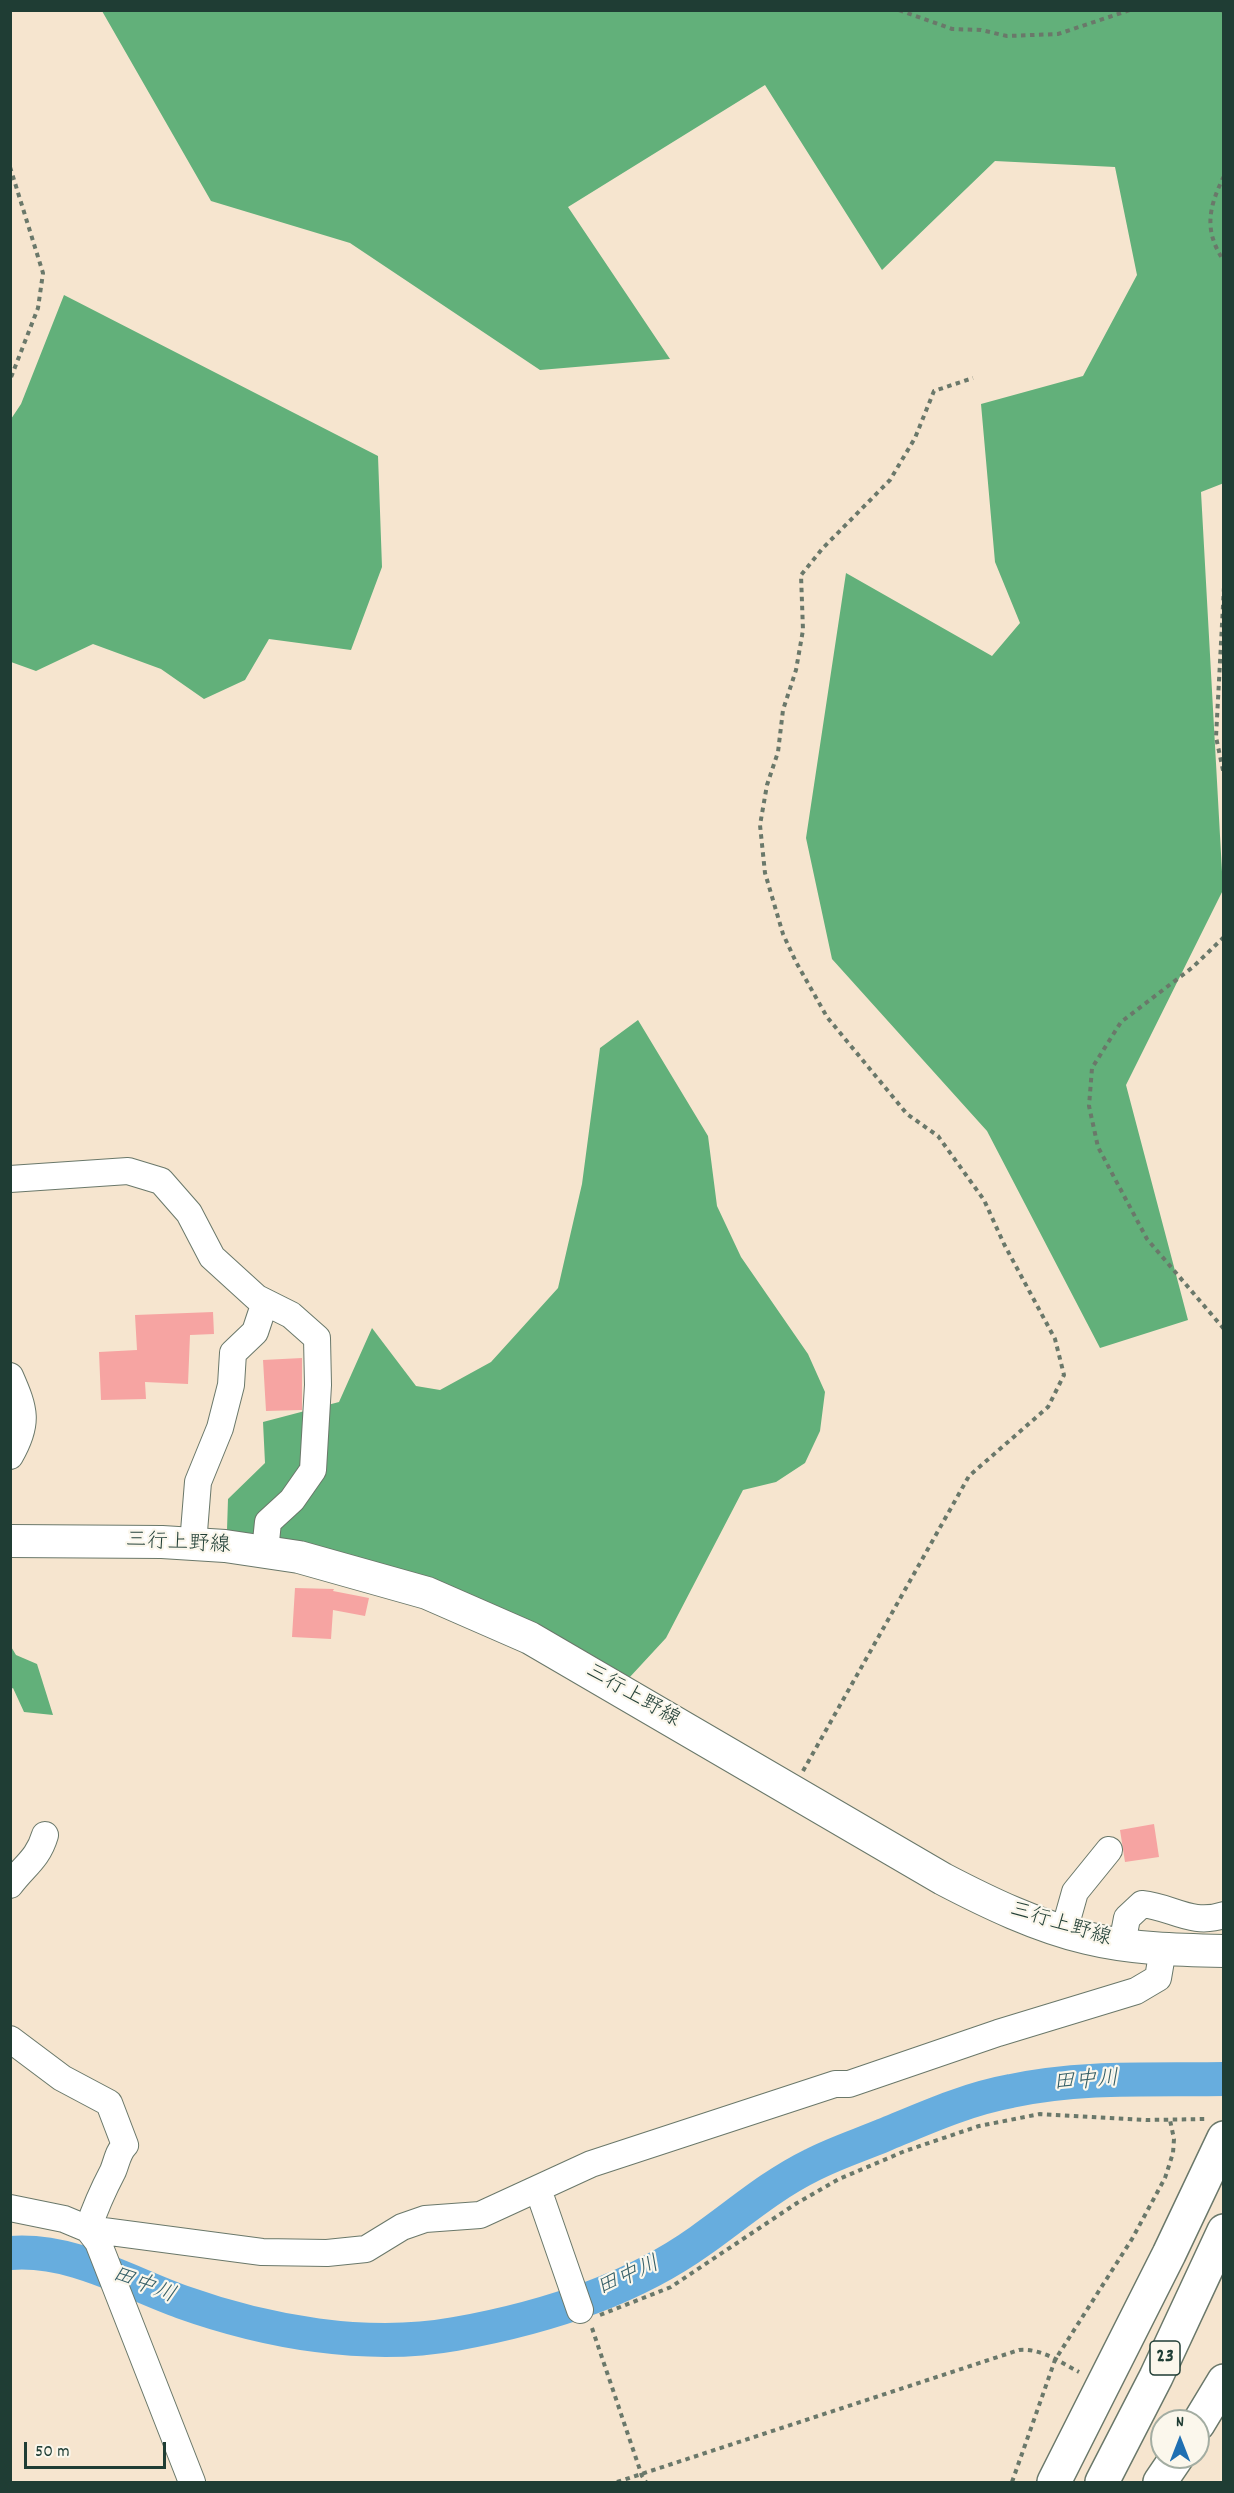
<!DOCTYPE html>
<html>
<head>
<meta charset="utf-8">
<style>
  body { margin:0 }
  #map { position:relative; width:1234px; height:2493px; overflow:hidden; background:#f6e5cf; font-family:Dekko,sans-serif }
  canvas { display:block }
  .frame { position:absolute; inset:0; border:12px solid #1f3d34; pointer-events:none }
  .north { position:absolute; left:1150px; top:2409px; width:60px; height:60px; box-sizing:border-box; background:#fbf7ec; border:2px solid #a3ada2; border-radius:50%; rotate:0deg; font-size:16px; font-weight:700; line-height:24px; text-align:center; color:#1f3d34 }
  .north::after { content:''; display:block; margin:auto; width:21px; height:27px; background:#1f6fb2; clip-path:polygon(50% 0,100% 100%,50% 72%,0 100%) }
  .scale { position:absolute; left:24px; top:2442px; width:142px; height:27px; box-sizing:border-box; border:3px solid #1f3d34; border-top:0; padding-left:8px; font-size:18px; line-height:21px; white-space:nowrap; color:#1f3d34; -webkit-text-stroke:4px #fbf7ec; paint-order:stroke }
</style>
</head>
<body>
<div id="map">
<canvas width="1234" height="2493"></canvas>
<div class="frame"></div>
<div class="north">N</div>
<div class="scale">50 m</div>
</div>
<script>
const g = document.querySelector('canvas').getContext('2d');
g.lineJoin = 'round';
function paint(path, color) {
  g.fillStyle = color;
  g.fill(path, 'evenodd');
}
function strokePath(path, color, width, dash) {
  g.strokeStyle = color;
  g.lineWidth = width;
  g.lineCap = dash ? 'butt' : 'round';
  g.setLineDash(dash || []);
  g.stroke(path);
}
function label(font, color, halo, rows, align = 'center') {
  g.font = font + ' Dekko,"Klee One",sans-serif';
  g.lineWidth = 4.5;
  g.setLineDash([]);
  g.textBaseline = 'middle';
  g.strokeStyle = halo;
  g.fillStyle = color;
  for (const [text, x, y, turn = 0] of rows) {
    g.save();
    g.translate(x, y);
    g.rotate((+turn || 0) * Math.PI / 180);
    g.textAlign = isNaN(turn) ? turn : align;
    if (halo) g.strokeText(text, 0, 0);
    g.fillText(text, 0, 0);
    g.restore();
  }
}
const forest = new Path2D(`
  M102,11H1223L1224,483L1201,492L1223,890L1126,1085L1188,1320L1100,1348L987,1131L832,959L806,838L846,573L992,656L1020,623L995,562L981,404L1083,376L1137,275L1115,167L995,161L882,270L765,85L568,207L670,359L540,370L350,243L211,201Z
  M64,295L378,456L382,567L351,650L269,639L245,680L204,699L161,669L93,644L36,671L11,662V419L21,404Z
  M638,1020L708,1136L717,1206L741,1257L808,1354L825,1392L820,1431L805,1463L776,1482L743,1490L666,1638L629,1678L326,1549L227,1530L228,1499L265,1463L263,1422L339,1402L372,1328L416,1386L440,1390L491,1362L558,1288L582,1184L600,1048Z
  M10,1645L16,1655L37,1664L53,1715L24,1712L13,1688L11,1689Z`);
const river = new Path2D(`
  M10,2253C71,2248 127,2282 182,2302C266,2332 367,2350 455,2334C539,2319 630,2291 700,2241C737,2215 771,2185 812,2165C835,2153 860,2145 884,2135C925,2118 967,2099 1011,2091C1081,2076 1153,2080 1224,2079`);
const building = new Path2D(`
  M213,1312L214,1334L190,1335L188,1384L145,1382L146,1399L101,1400L99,1352L137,1350L135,1315Z
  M302,1358V1410L266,1411L263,1360Z
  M295,1588L334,1589L333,1591L369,1598L365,1616L333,1610L331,1639L292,1637Z
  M1154,1824L1159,1857L1125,1862L1120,1830Z`);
const path = new Path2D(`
  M899,10L952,29L981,30L1007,36L1058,34L1130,10
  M1221,10L1224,11
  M10,167L43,273L38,308L10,380
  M1224,176C1209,207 1203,230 1224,261
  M1224,587L1216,737L1224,775
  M1224,937L1193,967L1121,1022L1092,1068L1089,1106L1098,1147L1147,1239L1224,1329
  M803,1771L969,1476L1048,1407L1064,1375L1055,1339L1004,1244L984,1200L938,1136L907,1114L827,1017L796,962L783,934L765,873L760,825L767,785L778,752L783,710L796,670L803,630L801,575L822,549L890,480L915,438L934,391L973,378
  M600,2315L671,2287L797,2203L839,2179L905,2151L979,2126L1040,2114L1146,2120L1207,2119
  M592,2328L642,2476L646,2482
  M617,2482L1019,2350C1041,2348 1060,2362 1079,2372
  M1012,2482L1055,2360L1132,2239L1165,2178L1173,2153L1174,2139L1170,2120`);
const minor = new Path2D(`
  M10,1179L128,1171L161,1181L189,1213L212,1257L257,1298L291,1315L317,1338L318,1385L313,1470L292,1500L268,1522L265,1551
  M10,1376C25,1410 29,1423 10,1456
  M193,1544L198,1482L220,1428L231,1385L233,1353L255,1332L265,1302
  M10,1885C24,1866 38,1859 45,1835
  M1064,1931L1075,1892L1109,1850
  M1122,1944L1127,1918L1142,1904C1173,1907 1191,1926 1224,1915
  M10,2039L62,2078L109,2103L125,2145C118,2152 117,2161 113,2171C103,2190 95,2208 88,2229L98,2242L192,2482
  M538,2189L580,2310
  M10,2208L64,2219L88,2229L262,2252L327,2253L366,2249L402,2227L425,2219L480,2215L591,2164L835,2084H849L998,2033L1136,1991L1158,1978L1163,1949`);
const major = new Path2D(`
  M10,1541L162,1542L225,1546L299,1557L427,1593L530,1638L943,1879C989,1903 1037,1926 1087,1938C1132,1949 1178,1950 1224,1951`);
const highway = new Path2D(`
  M1198,2424L1224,2381
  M1054,2482L1169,2254L1224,2138
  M1102,2482L1156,2377L1224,2231
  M1160,2482L1177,2457`);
const shields = [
  [1165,2358,30]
];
const shieldNames = [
  ["23",1165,2358]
];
const streetNames = [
  ["三行上野線",178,1545,3],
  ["三行上野線",632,1697,30],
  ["三行上野線",1060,1926,17]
];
const waterNames = [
  ["田中川",1086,2083,-4],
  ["田中川",629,2278,-24],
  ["田中川",143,2287,21]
];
paint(forest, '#62b07a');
strokePath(river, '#67adde', 34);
paint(building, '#f6a4a2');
strokePath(minor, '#6a786a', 28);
strokePath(major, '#6a786a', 34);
strokePath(highway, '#6a786a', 36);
strokePath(path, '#6a786a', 4, [4.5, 4.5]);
strokePath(minor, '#fff', 26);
strokePath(major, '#fff', 32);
strokePath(highway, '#fff', 33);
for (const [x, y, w] of shields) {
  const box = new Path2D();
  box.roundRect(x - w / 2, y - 17, w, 34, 4.5);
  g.fillStyle = '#fbf7ec';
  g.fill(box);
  strokePath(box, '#1f3d34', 1.5);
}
label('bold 20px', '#1f3d34', null, shieldNames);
label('21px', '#1f3d34', '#fbf7ec', streetNames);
label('italic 22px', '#355f67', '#fbf7ec', waterNames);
</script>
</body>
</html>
